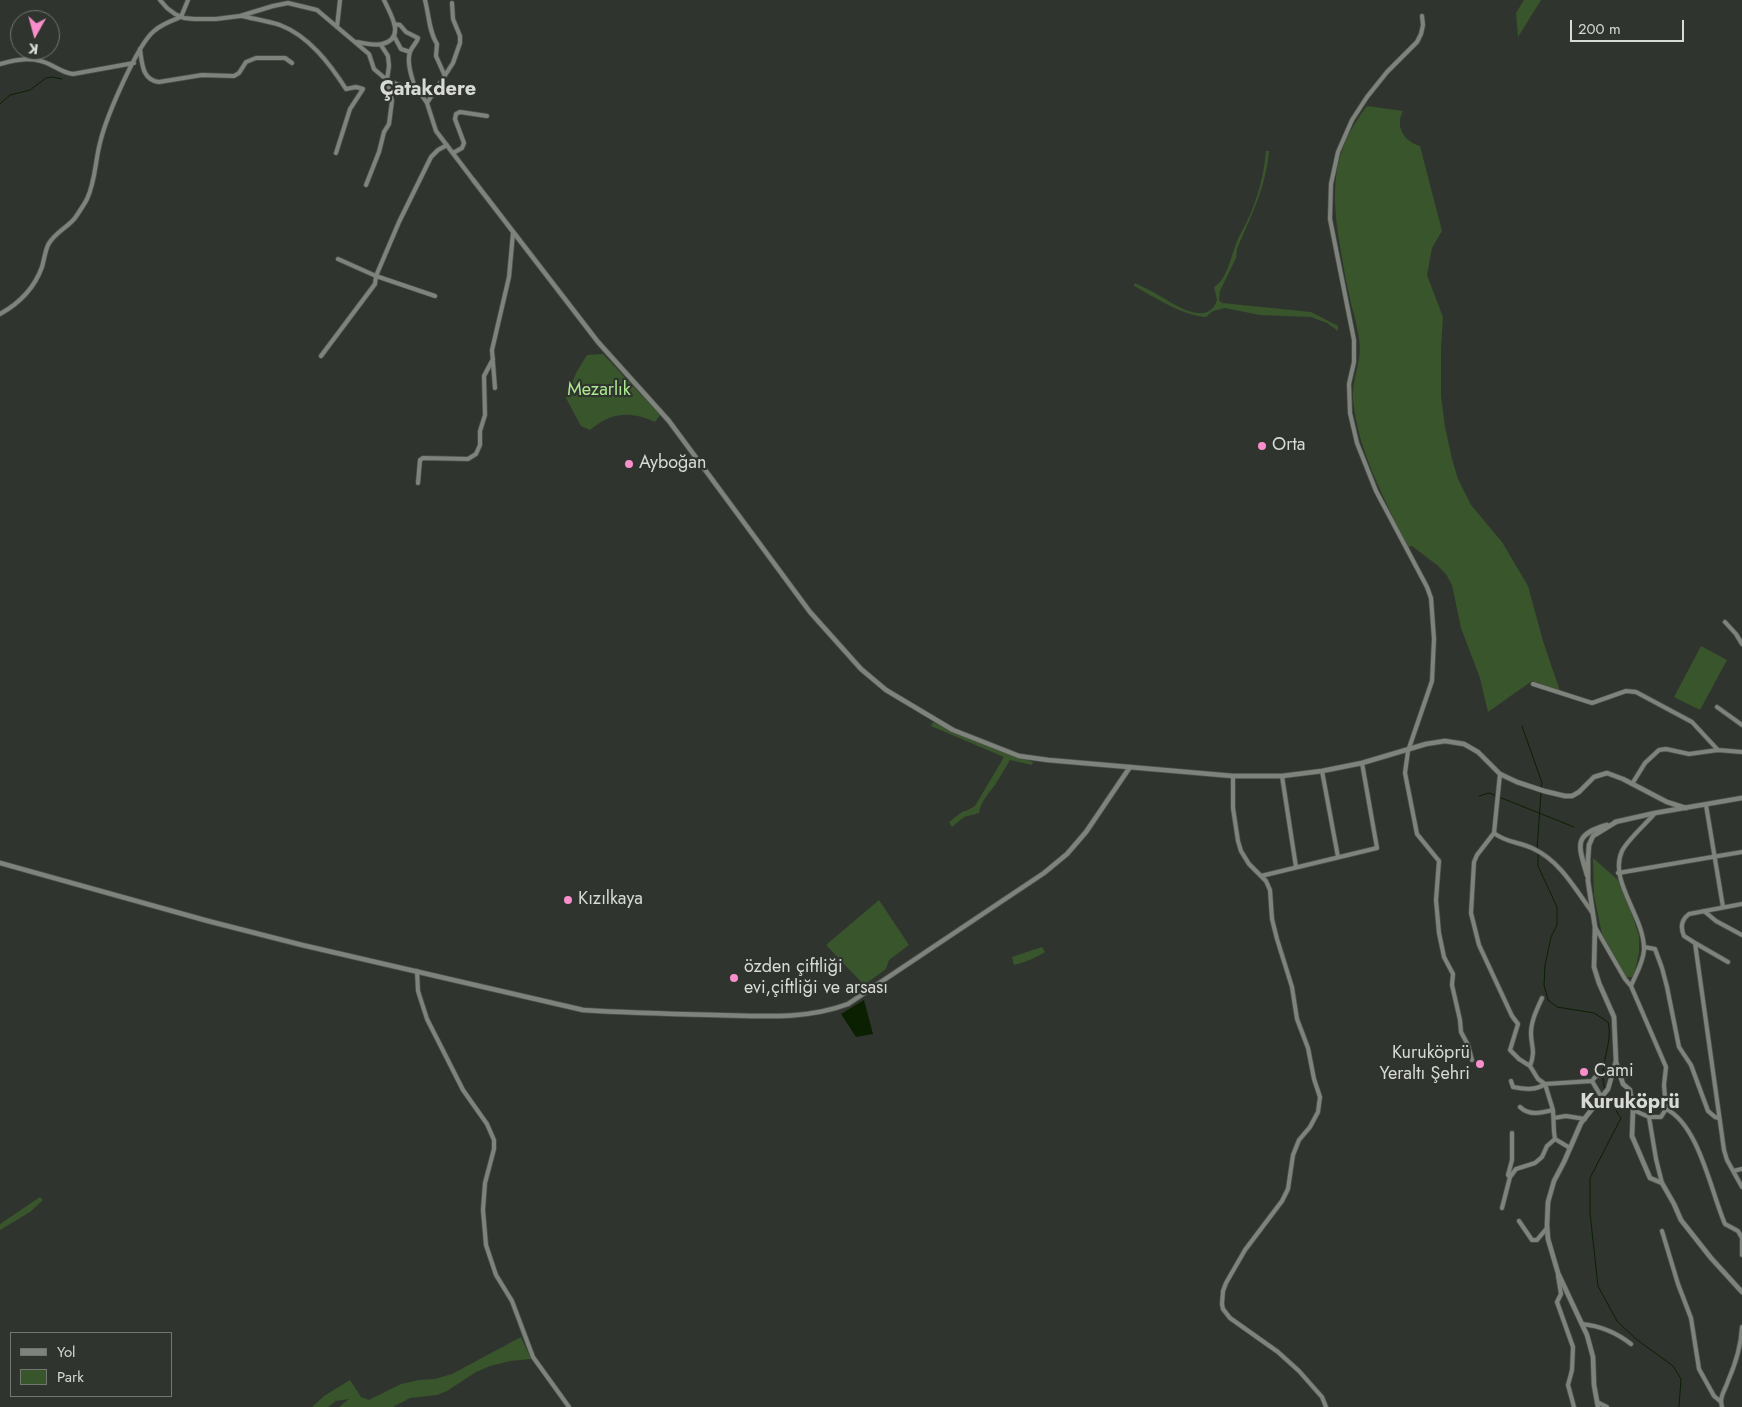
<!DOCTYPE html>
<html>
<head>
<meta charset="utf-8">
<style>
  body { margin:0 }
  #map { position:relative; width:1742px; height:1407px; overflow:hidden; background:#30342e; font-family:Jost,sans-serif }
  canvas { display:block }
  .legend { position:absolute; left:10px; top:1332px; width:162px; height:65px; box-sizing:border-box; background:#30342e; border:1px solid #737671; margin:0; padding:6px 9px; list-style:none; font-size:15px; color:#d7dad6 }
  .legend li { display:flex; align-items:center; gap:10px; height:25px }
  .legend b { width:25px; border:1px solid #737671 }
  .north { position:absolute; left:10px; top:10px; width:50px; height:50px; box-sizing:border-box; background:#30342e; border:1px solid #737671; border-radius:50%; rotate:187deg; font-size:14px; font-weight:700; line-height:20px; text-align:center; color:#d7dad6 }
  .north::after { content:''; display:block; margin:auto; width:18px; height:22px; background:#f98fca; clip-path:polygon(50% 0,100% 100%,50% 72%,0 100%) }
  .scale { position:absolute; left:1570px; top:20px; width:114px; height:22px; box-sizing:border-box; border:2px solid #d7dad6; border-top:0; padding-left:6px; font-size:15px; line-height:18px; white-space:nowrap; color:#d7dad6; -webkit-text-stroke:4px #30342e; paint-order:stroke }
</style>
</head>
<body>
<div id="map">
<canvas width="1742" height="1407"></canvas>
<ul class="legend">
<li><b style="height:6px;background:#7e837c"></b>Yol</li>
<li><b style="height:14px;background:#39552c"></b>Park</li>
</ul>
<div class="north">K</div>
<div class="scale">200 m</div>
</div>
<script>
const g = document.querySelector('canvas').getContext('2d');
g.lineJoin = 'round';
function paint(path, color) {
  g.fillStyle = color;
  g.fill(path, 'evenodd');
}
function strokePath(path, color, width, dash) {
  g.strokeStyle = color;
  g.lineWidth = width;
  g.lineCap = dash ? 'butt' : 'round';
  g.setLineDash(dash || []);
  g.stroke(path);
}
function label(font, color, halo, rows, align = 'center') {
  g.font = font + ' Jost,sans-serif';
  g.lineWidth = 4.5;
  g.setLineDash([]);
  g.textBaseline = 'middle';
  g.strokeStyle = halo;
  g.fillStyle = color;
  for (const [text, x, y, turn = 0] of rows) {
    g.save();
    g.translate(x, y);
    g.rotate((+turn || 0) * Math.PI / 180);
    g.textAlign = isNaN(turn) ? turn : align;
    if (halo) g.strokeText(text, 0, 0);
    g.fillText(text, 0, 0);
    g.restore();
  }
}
const green = new Path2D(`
  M1524,0H1541L1518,37L1516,13Z
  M1367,106L1403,111C1395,126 1403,141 1420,146L1442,231L1432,248L1427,275L1443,317L1441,349V396L1445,427L1452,459L1458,479L1471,505L1502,542L1528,586L1543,641L1560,691L1532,681L1488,712L1480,678L1461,628L1452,585L1446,574L1437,565L1412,546L1408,547L1406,544C1384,497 1358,452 1353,399C1352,384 1357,372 1359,358C1361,348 1359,337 1357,328C1355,316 1351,306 1349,294C1345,278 1343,262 1340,246C1331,191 1331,152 1367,106Z
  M1266,151H1269C1266,187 1251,216 1237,249L1236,258L1220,291L1219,300L1222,303L1311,312L1338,326V331L1327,323L1311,317L1260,315L1225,308L1213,311L1206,317C1181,315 1156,298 1134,286L1135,283C1143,287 1152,291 1160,296C1174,304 1208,328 1217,300L1214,287C1227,279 1230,260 1235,247C1238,237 1244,228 1248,219C1258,197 1264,175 1266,151Z
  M603,354L660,415L655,422C629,411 612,412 590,430L581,426L566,398L576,373L587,355Z
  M1701,646L1727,660L1700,710L1674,697Z
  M933,722L991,748L1033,762L1032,765L1010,760C1005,768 1000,777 995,785C988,794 981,801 979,813L964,817L952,827L949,822L962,812L968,810L975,806L1004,757L931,726Z
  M1593,858L1618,880L1627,899L1639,936V952L1634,977H1626L1602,934L1594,895Z
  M879,900L909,945L889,960L886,969L864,985L826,945Z
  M1042,947L1045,952C1035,958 1026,962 1014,965L1012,957Z
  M40,1197L43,1200L30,1212L0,1230V1224Z
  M521,1337L531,1359L510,1361L490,1366L476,1372L447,1391L437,1395L410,1398L393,1407H339L349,1399L336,1401L328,1407H312L324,1396L350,1380L361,1397L369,1400L401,1384L419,1380L435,1379L452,1374Z`);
const water = new Path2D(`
  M864,1000L873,1034L856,1037L841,1014Z`);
const stream = new Path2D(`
  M0,104L10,95L30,90L46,78L52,77L62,79
  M1522,726L1542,783L1541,789
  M1479,796L1489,793L1574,827
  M1537,849L1541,793
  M1538,853V866L1557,907V925L1551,937L1545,965L1544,985L1548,1000L1557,1007L1594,1013L1608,1022C1614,1044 1597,1066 1605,1089
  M1606,1093L1609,1100L1621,1118L1590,1178V1213L1598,1286L1617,1321L1636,1339L1673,1366L1681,1379L1679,1407`);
const minor = new Path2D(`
  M160,0L167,8L175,14L184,18L194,19H216L240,16L273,6L288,3L317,10L369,54L374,69L387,80L421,94L427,103L436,131L474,181
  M425,0C429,15 429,32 437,44L436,56L444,74
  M242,16C254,19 268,21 280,25C309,36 330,64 346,89L356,87L363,89L350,109L336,153
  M1422,16L1423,25L1421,34L1417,42L1387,72L1367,97L1352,120L1338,152L1331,184L1330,219L1354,340V362L1349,384L1350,413L1357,443L1376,491L1427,587L1431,598L1434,639L1432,681L1408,751L1405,773L1417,834L1439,861L1436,900L1439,933L1444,957L1453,974L1452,985L1460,1020L1461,1032L1468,1045L1472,1060
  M394,24L400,25L406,32L418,38C417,43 412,46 410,52C406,63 413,80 416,92
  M337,27L340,0
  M394,36L401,49L410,52
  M357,42C364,43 375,46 382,44C406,38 391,15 384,0
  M140,49C142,63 142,80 159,82L202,75L234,76L239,73L246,62L256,58H285L292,63
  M0,64C18,59 34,56 51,65C59,69 64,73 73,74L134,63
  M427,103L453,63L460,43V36L453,19L452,3
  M453,153L462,148L464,143L455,119L456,114L460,112L487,116
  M366,185L379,152L384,132L389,124L392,101L387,80L389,66L388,56L381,45
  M338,259L376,276L435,296
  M0,314C20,303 34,289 42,267C44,260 45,252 48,245C54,233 67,228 75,218C79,212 84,205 87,199C96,180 95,159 101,139C107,116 137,45 154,31C162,24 171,21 181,17L188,0
  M321,356L375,284L376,276L399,222L431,157L438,150L447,145
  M495,388L492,350L509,277L513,233
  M418,483L420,460L423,458L468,459L476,454L480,445V431L485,415L484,376L493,359
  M1725,622L1736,634L1742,644
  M1533,684L1592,703L1626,691L1636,692L1692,722L1718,750L1742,752
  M1717,707L1742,725
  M1322,771L1338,857
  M1500,774L1494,833C1506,843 1521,842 1534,849C1561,862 1575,889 1592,912
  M1233,776V808L1238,841L1241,851L1249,864L1266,881L1270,890L1272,919L1277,939L1292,987L1297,1019L1308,1048L1314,1079L1320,1097L1318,1112L1310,1127L1299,1140L1293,1155L1288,1189L1282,1201L1245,1250L1226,1283L1223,1291L1222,1304L1223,1309L1230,1318L1278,1352L1299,1371L1322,1397L1326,1407
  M1282,776L1296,867
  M1632,784L1645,763L1659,750L1666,749L1689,754L1718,750
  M1706,805L1723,907
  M1494,833L1477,855L1474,862L1471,913L1479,945L1512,1016L1518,1024L1510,1050L1519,1059L1530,1066L1538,1079L1545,1084L1592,1081L1596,1076L1612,1074
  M1618,873L1742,852
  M1261,876L1377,848L1362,763
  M1742,904L1689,914C1681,920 1680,927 1684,936L1695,943L1724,1150L1727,1160L1742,1187
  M1704,911L1716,921L1742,935
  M1595,927L1625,979L1631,986L1666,1067L1664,1085L1666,1109L1661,1117H1649L1633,1110
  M1695,943L1728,962
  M1644,947L1655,949L1662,968L1667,987L1679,1047L1691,1065L1708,1111L1715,1117L1719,1118
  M417,971L418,991L427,1019L463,1090L487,1124L494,1140V1149L485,1183L483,1210L486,1245L496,1275L512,1301L533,1357L569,1407
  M1631,986C1636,974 1643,963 1644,950C1645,917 1608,881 1622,851C1628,839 1646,824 1655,813
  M1530,1066C1536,1050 1531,1047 1531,1033C1531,1021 1537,1009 1542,998
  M1511,1081L1513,1087C1525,1089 1535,1091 1545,1084L1553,1110L1554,1132L1555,1139L1570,1148
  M1592,1081L1602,1098
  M1520,1107C1529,1116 1541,1113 1553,1110
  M1666,1109C1699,1125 1711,1192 1725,1224L1738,1231L1742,1238
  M1649,1117L1656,1159L1662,1183
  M1554,1118L1566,1116L1585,1119
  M1512,1133V1160L1508,1175L1510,1177L1516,1169L1535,1163L1542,1157L1547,1146L1555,1139
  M1733,1171L1742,1169
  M1502,1208L1510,1177
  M1519,1221L1532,1240H1537L1547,1228
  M1662,1231L1678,1284L1691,1318L1699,1369L1714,1396L1720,1401
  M1742,1240V1255
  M1558,1276L1561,1294L1557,1302L1573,1347L1572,1370L1568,1385L1574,1407
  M1582,1324C1601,1326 1617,1333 1631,1344
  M1597,1402L1607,1407
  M1722,1407C1719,1396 1725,1391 1728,1381C1735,1365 1741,1345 1742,1327`);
const tertiary = new Path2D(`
  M474,181L598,342L669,421L810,612L861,669L886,690L953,730L1019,756L1048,760L1233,776H1282L1322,771L1362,763L1426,744L1445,741L1464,744L1478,752L1500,774L1517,782L1544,791L1565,796H1572L1579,792L1594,777L1607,773L1623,779L1667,802L1686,808
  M1615,822L1655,813L1742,798
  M0,863L208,921L302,945L583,1010C628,1013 672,1014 716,1015C760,1016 806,1020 848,1004L1044,873L1067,854L1086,832L1130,767
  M1587,875C1578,844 1573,835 1607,825
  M1616,1062L1623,1084L1630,1090L1633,1110L1632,1136L1650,1178L1662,1183L1674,1204L1681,1220L1711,1258L1742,1292
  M1598,1407L1594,1385L1593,1357L1587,1335L1558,1273L1548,1239L1547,1225L1548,1202L1554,1181L1564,1162L1581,1123L1608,1089L1616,1061L1614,1017L1599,983L1594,967L1595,927L1588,881V859L1589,845L1593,836L1616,822`);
const markers = [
  [1262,446,5,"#f98fca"],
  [629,464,5,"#f98fca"],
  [568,900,5,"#f98fca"],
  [734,978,5,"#f98fca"],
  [1480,1064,5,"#f98fca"],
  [1584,1072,5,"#f98fca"]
];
const parkNames = [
  ["Mezarlık",599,391]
];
const poiNames = [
  ["Orta",1272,446],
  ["Ayboğan",639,464],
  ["Kızılkaya",578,900],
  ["özden çiftliği",744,968],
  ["evi,çiftliği ve arsası",744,989],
  ["Kuruköprü",1470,1054,"right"],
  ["Yeraltı Şehri",1470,1075,"right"],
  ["Cami",1594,1072]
];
const quarterNames = [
  ["Çatakdere",428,90],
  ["Kuruköprü",1630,1103]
];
paint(green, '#39552c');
paint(water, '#0b2001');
strokePath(stream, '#0b2001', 1);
strokePath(minor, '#4d504c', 5.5);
strokePath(tertiary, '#4d504c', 6);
strokePath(minor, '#7e837c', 4);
strokePath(tertiary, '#7e837c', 4.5);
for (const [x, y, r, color] of markers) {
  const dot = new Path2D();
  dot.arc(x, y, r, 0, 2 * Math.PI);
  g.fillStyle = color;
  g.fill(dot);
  strokePath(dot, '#30342e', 2);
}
label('18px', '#ade991', '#30342e', parkNames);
label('18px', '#d7dad6', '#30342e', poiNames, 'left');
label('bold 20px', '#d7dad6', '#30342e', quarterNames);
</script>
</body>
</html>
